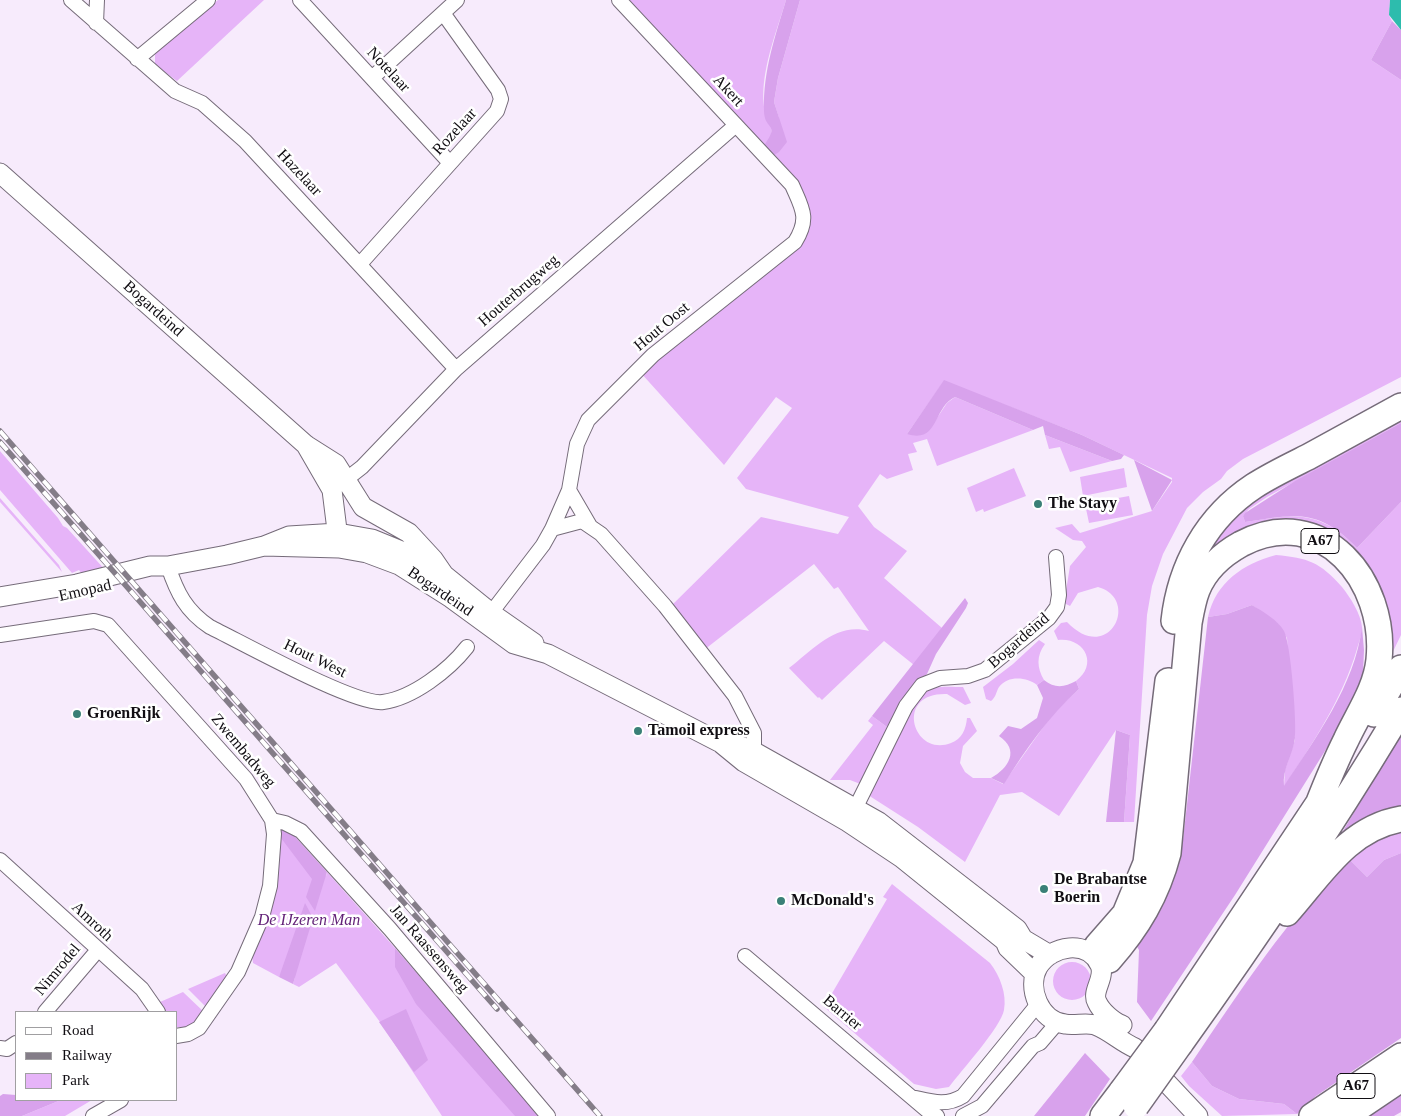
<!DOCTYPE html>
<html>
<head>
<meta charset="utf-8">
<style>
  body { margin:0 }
  #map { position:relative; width:1401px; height:1116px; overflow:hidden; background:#f7ebfc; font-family:Georgia,serif }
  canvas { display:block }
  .legend { position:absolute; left:15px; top:1011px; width:162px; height:90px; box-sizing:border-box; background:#fff; border:1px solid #a09fa1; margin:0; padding:6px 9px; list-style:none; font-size:15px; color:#110e13 }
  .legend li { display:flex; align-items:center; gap:10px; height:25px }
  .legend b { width:25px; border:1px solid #a09fa1 }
</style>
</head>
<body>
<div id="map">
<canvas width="1401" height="1116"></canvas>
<ul class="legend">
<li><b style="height:6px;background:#fff"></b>Road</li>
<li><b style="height:6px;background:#847d88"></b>Railway</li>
<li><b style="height:14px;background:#e6b4f8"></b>Park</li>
</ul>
</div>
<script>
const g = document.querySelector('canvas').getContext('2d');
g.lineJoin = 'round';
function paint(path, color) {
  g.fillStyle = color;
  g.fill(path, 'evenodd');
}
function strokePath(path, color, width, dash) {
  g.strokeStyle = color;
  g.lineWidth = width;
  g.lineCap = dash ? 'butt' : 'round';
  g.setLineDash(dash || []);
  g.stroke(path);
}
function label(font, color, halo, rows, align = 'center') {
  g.font = font + ' Georgia,serif';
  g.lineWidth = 5;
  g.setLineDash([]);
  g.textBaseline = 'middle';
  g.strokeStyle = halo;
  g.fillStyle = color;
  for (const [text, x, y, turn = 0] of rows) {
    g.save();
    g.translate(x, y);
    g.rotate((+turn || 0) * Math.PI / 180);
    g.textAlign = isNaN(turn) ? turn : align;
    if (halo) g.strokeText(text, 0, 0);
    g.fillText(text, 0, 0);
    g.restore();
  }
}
const green = new Path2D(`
  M218,0H264L177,81L155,65V54Z
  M623,0H786C776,35 750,95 772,128L770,140L761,150Z
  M800,0H1390L1389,15L1392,21L1371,60L1401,80V377L1243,459L1227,471L1221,479L1203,492L1187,508L1163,554L1152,586L1147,615L1134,822H1124L1130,735L1116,730L1059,816L1022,792L1000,795L965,862L918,827L868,795C881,771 905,706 925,691C935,685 952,687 963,687L971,703L965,705L947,694C893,692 913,758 951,743C962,739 966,729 967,718H970L977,731L963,746L960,763L965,772L973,778H991L1003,784L1054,712L1079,689L1076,681C1099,664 1084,637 1058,640L1054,631L1061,623L1067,622C1109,666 1141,599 1098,587L1078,593L1070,606L1064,603L1070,566L1086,547L1082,541L1073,540L1055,528L1072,524L1080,533L1152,511L1172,482V478L1082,435L944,381L907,434L931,427L947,403L955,397L1033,430L937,466L927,439L913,443L917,452L908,454L913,470L887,479L880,474L858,506L874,527L907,551L884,578L942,628L914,665L884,641L822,700L819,697L818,698L789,668C814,649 836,622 869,631L838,587L834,589L814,564L704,650L668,609L761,517L838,534L849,517L746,489L737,478L792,408L776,397L724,465L640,372L761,274L808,219L768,159L779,118L774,102L778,78Z
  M1401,411V423L1267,497L1249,509L1243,516L1245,522C1295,514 1319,509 1357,548L1401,502V635L1384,670L1378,603L1295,530L1183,584L1238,503Z
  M1045,435L1112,461L1070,472L1060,447L1049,449Z
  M0,451L58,518L63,526L67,528L107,572L85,578L79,570L72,573L0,490Z
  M1014,468L1026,496L984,512L983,509L976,512L967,488Z
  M1124,468L1127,487L1083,496L1080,477Z
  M1129,496L1133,515L1089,523L1085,504Z
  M0,498L59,565L62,572L0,502Z
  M1276,555C1308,558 1320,562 1342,587C1350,597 1361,614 1362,627C1362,635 1359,642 1357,649C1342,700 1312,744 1284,787L1285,770L1295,740L1287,638L1278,624L1252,605L1227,614L1208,617C1216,582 1243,564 1276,555Z
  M1039,640L1045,644C1036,656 1037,668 1044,680L1037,685C1027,677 1008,675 999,687C996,692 996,697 991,701L986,699L983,687L1013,664Z
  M872,716L887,727L863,785L850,780H830L873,725L868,721Z
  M1401,831V853L1384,860L1367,877L1348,858C1365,845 1380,835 1401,831Z
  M278,834L326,876L327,872L395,948V953L541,1116H442L380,1022L336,963L299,987L293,984L295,977L282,971L279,977L253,963L252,955Z
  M892,884L990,963C1000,976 1007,994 1004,1010C1001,1027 961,1071 949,1087L936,1089L914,1084L824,1007L887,899L883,897Z
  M1053 981a19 19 0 1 1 38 0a19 19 0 1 1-38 0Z
  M225,973L227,977L207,1008L188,989Z
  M183,992L204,1012C196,1023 191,1029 176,1027V1012H164L160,1002Z
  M1192,1062L1212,1086L1239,1099L1284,1104L1297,1114L1222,1116L1189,1086L1181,1076Z
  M61,1100H92L65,1116H22Z`);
const forest = new Path2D(`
  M786,0H800L778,78L774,102L787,142L779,152L768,159L761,150C783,120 764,133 764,110C763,71 775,37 786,0Z
  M1392,21L1401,30V80L1371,60Z
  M944,380L1082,435L1124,455L1121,459L1112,461L1045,435L1043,426L1033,430L955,397C933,407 939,444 907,434Z
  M1401,423V502L1357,548C1319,508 1295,514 1245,522L1243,516L1245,513L1295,481Z
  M1134,460L1172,480L1152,511Z
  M965,598L968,603L966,608L936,654L927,674L905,695L887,727L872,716Z
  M1252,605C1262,611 1278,620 1284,631C1291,644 1297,723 1295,738C1293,755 1282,769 1284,786C1315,739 1355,685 1362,627L1364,650L1363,674L1356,694L1330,743L1235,895L1151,1021L1137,1002L1139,950L1133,940L1163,905L1171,886L1183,840L1208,617L1227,614Z
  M1044,680C1055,689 1065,687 1076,681L1079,689C1048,717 1026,749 1004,784L991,778C1009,768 1020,750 999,736L1008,726L1021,729L1037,718L1043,698L1037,685Z
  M1116,730L1130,735L1124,822H1106Z
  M1401,733V812L1333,848Z
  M281,827L289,830L327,872L315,911L306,897L312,879L278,834Z
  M1401,853V1038L1316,1096L1297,1114L1284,1104L1239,1099L1212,1086L1192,1062C1240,991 1287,919 1348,858L1367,877L1384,860Z
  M305,903L313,918L293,984L279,977Z
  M395,948L541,1116H515L416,1004L395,967Z
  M406,1009L428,1060L414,1072L379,1022Z
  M1085,1053L1110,1079L1085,1116H1034Z
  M1401,1083V1112L1394,1116H1366Z
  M3,1094L16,1095V1100H61L22,1116H0V1096Z`);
const water = new Path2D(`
  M1390,0H1401V30L1389,15Z`);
const street = new Path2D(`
  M71,0L175,91L202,103L245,141L456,369
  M300,0L450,163
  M96,23L97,0
  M137,59L208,0
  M372,78L457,0
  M360,264L497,111L501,99L498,90L443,13
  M339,485L362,467L456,369L736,125
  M569,490L590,526
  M552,529L582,521L601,534L665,606L735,696L754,733V744L747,757
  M168,566C177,593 186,611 210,627C241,642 356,706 383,702C413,698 449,670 467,647
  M491,613L543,545L552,529L569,490L577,444L588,420L653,355L795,242C810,218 802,208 792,185L619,0
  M0,635L94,621L108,625L246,779L272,820L274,834L270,886L262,917L238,972L199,1028L188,1034L176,1036
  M851,817L906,706L922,685L940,678L968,676L985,670L1049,618L1057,607L1059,595L1056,557
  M272,820L285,823L301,831L390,929L548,1116
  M0,860L142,989L158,1012
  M745,956L929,1112L937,1116
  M45,1012L97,951
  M0,1048L7,1049L16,1043
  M916,1098C933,1102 947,1106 963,1096L1038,1004
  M93,1116L121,1100
  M963,1116L982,1106L1033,1046L1040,1043L1058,1022`);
const secondary = new Path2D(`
  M0,173L306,445L336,464L363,507L409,533L433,559L444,575
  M306,445L332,490L339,546
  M264,546L339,548L367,553L399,565L451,598L514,644L548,654L719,742L732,743L751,750L879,822L1017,929L1023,939L1050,955
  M0,597L77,584L150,566H168L227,555L264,546L289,536L338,533L372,539L416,557L444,575L491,613L534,643
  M722,744L744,762L848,822L902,858L1005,941L1008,948L1035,974
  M1122,1025C1113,1022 1101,1011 1097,1002C1091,991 1106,978 1100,965C1088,939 1051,945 1038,967C1026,988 1040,1021 1065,1024C1075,1026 1086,1022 1095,1025C1109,1030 1121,1042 1135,1048
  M1151,1066L1198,1116`);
const highway = new Path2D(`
  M1174,621C1180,566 1207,517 1254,486C1271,475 1290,466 1308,457C1339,440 1370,423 1401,406
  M1374,714L1401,668
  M1287,913C1320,876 1348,828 1401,819
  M1097,946L1125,914L1146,863L1168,681
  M1109,960C1138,927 1157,895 1168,853L1189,623C1191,612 1193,600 1197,590C1205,570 1223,554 1241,544C1323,501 1387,582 1379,660C1376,689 1358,714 1346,740C1335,762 1326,784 1317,807
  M1167,1030L1326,792
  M1180,1044C1258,935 1333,824 1401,710
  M1103,1116L1122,1091
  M1312,1116L1401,1056
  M1346,1116L1401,1079`);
const rail = new Path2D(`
  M0,431L600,1116
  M0,442L497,1009`);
const highwayBridge = new Path2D(`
  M1122,1091L1167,1030
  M1136,1106L1180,1044`);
const markers = [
  [1038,504,5,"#3a8077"],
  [77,714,5,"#3a8077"],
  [638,731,5,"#3a8077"],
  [1044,889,5,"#3a8077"],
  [781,901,5,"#3a8077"]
];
const shields = [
  [1320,541,38],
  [1356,1086,38]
];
const shieldNames = [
  ["A67",1320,541],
  ["A67",1356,1086]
];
const streetNames = [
  ["Notelaar",388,70,47],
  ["Akert",728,91,47],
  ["Rozelaar",455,132,-48],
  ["Hazelaar",299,173,47],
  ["Houterbrugweg",519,291,-41],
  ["Bogardeind",153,309,42],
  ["Hout Oost",662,327,-40],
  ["Emopad",85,591,-13],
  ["Bogardeind",440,592,34],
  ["Bogardeind",1019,641,-41],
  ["Hout West",315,659,26],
  ["Zwembadweg",243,751,50],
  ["Amroth",92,922,43],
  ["Jan Raassensweg",429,949,49],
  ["Nimrodel",58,970,-50],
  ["Barrier",842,1013,40]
];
const poiNames = [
  ["The Stayy",1048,504],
  ["GroenRijk",87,714],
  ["Tamoil express",648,731],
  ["De Brabantse",1054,880],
  ["Boerin",1054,898],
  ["McDonald's",791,901]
];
const parkNames = [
  ["De IJzeren Man",309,921]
];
paint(green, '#e6b4f8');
paint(forest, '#d8a2ec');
paint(water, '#2dbcad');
strokePath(street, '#756b79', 16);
strokePath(secondary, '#756b79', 21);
strokePath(highway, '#756b79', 28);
strokePath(street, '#fff', 14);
strokePath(secondary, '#fff', 19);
strokePath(highway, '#fff', 25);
strokePath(rail, '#847d88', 5.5);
strokePath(rail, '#fff', 4, [11]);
strokePath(highwayBridge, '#756b79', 28, []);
strokePath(highwayBridge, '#fff', 25);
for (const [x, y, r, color] of markers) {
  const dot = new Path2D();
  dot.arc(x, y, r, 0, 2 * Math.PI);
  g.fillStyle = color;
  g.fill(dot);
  strokePath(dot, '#fff', 2);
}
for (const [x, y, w] of shields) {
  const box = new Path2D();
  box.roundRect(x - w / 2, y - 12.5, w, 25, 4);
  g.fillStyle = '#fff';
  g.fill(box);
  strokePath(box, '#110e13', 1);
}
label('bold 15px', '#110e13', null, shieldNames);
label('16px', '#110e13', '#fff', streetNames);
label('bold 16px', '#110e13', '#fff', poiNames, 'left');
label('italic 16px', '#632278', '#fff', parkNames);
</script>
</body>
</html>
